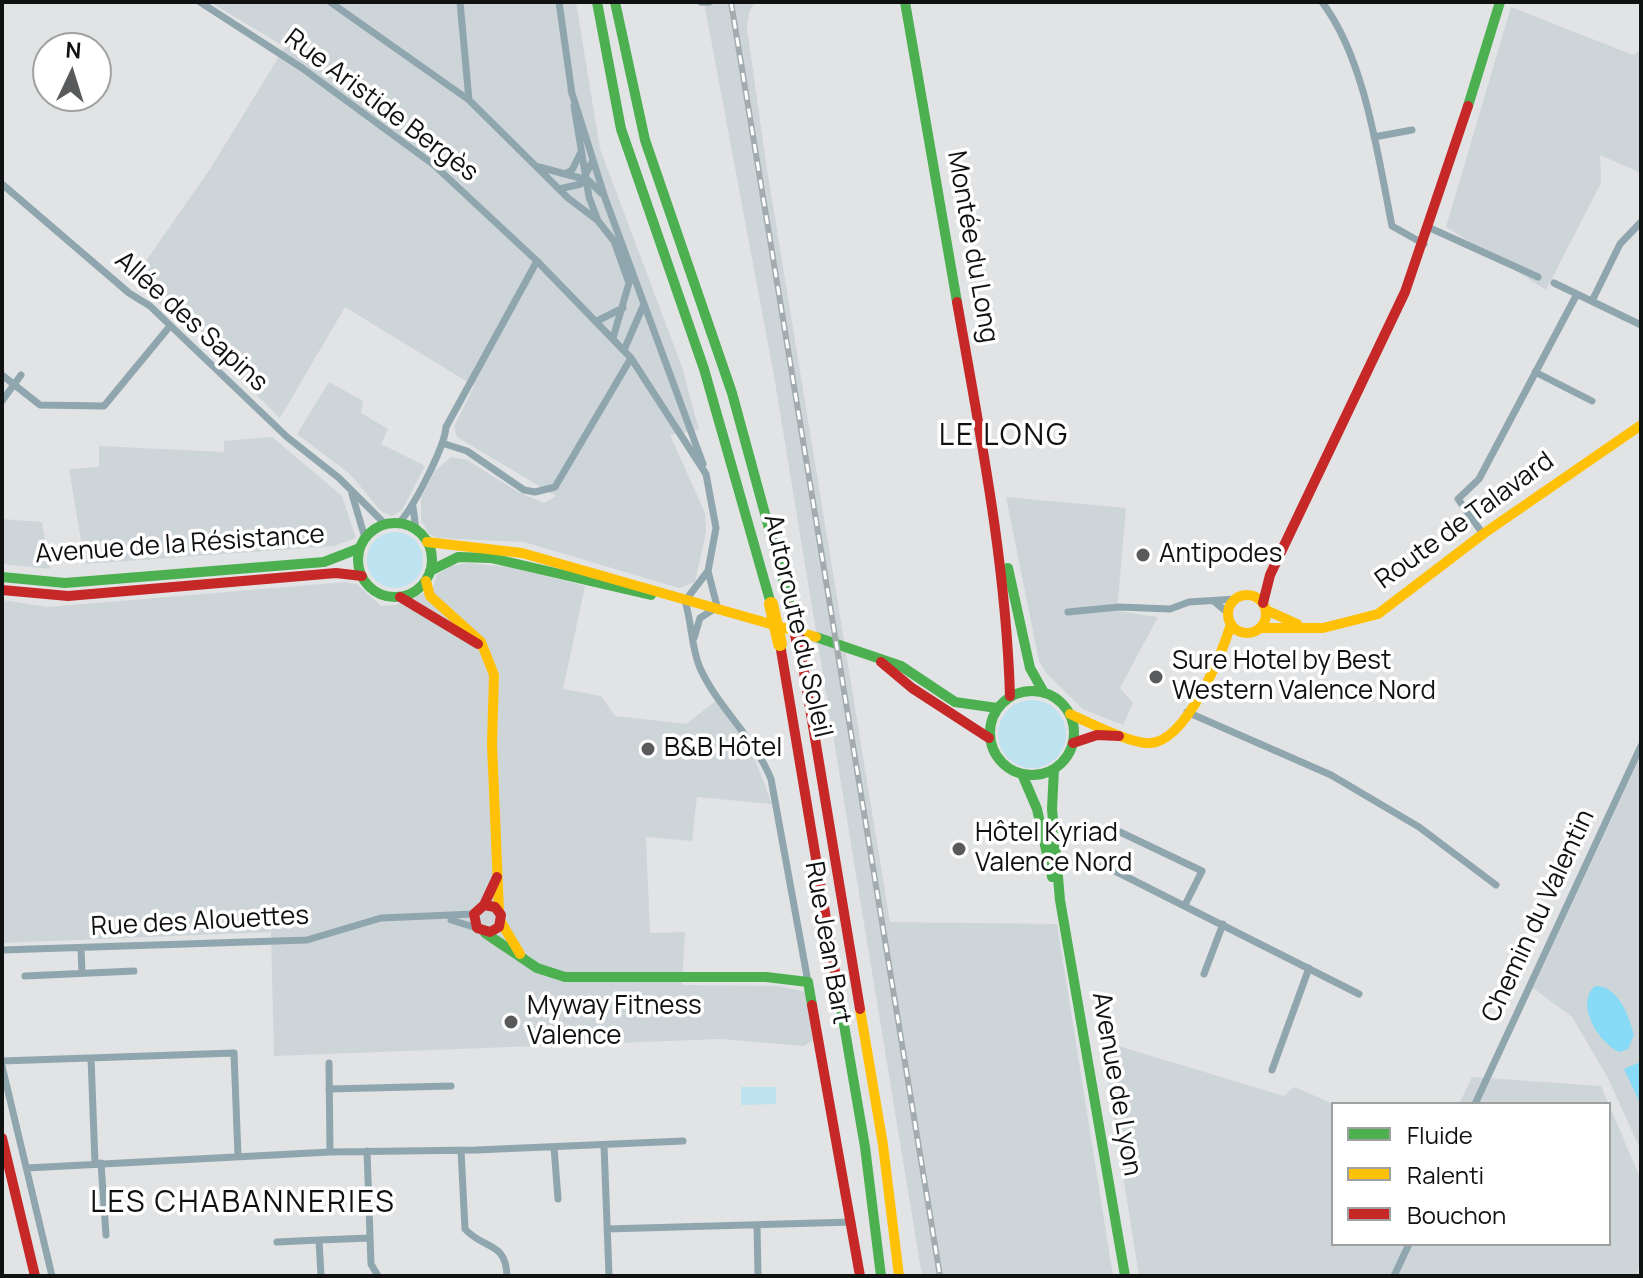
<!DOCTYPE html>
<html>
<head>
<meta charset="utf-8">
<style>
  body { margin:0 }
  #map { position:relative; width:1643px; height:1278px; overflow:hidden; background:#e1e3e4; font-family:Manrope,sans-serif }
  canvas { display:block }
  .frame { position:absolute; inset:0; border:4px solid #101111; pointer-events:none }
  .legend { position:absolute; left:1331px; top:1102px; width:280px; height:144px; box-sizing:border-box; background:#fff; border:2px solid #9fa0a0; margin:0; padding:10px 14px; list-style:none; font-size:24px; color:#101111 }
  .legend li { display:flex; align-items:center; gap:16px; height:40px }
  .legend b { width:40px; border:2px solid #9fa0a0 }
  .north { position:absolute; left:32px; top:32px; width:80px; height:80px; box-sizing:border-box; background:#fff; border:2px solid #9fa0a0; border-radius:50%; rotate:4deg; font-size:22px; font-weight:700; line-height:32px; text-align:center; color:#101111 }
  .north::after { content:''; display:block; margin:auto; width:28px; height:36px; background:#595a5b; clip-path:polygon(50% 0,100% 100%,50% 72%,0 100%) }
</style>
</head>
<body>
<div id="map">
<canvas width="1643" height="1278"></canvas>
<div class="frame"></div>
<ul class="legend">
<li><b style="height:10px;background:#4caf50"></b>Fluide</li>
<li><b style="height:10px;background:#ffc107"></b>Ralenti</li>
<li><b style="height:10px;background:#c62828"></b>Bouchon</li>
</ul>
<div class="north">N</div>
</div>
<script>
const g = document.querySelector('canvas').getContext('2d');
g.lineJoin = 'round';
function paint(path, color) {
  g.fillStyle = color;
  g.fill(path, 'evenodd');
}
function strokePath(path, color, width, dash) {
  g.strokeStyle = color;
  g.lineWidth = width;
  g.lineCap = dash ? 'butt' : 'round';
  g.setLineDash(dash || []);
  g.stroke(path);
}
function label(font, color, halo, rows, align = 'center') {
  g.font = font + ' Manrope,sans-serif';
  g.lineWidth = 7;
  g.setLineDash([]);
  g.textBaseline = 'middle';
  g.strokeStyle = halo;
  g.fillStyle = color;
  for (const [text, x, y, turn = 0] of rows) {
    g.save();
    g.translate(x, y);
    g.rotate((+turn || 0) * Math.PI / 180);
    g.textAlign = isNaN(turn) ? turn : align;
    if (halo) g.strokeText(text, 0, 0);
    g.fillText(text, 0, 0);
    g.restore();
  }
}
const built = new Path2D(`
  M210,2H576L600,149L682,367L699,430L670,435L705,513L706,532L695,582L679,588L524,542L437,538L429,534L421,520V498L435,471L451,457L467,460L518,492L544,503L556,496L457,437L454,427L474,386L345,307L280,418L194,333L132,281L210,169L285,47Z
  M704,2H755L749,13L747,28L766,163L890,922L1057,924L1113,1276H922L774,376Z
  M1511,7L1633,55L1641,50V173L1600,155L1601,183L1546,290L1446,227Z
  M329,382L363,401L361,413L388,429L381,444L425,466L402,510L392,516L381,511L350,474L297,434Z
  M272,437L342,496L356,538L334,546L85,564L69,469L99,467V446L224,452V441Z
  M1006,497L1126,508L1117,611L1158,617L1120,688L1133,703L1123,725L1083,709L1047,674L1039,661Z
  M2,519L42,522L50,569L2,564Z
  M467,563L509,567L585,586L563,689L601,696L615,716L686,724L717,700L753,754L772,804L697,797L692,841L646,837L650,933L685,932L682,985L779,986L806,992L813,1040L804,1046L721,1039L274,1056L271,932L2,943V600L48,607L345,582L357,584L381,606L397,605L432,589L437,575L451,566Z
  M1641,756V1151L1608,1078L1572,1017L1533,988Z
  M1115,1045L1284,1096L1294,1087L1334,1104L1333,1244H1609V1104H1459L1472,1077L1601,1086L1641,1180V1262L1636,1276H1139L1103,1049Z`);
const green = new Path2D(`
  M367 560a28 28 0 1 1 56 0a28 28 0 1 1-56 0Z
  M998 734a34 34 0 1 1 68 0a34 34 0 1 1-68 0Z
  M741,1087H776V1104L741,1105Z`);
const water = new Path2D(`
  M1595,986C1618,985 1629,1016 1634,1035L1628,1049L1620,1052C1600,1045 1574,1004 1595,986Z
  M1640,1062L1641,1064V1105L1624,1069Z`);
const street = new Path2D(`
  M200,2L302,68L434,165L537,261L631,358L706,474L716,528L708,571L718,610
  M330,2L469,100L568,198L597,220
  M460,2L469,100
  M559,2L572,94
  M701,2H709
  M1322,2C1365,58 1378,157 1392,226L1424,244
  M571,90L605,198L703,464
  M574,106L589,197L598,221L614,241L629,283L613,338
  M1374,137L1412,130
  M539,167L565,174L572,170L581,152
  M565,174L588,180L601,193
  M2,184L129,293L150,306L287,437L339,478L386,525
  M559,189L581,184L593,160
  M1430,228L1538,277
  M1554,283L1641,325
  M1592,301L1620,244L1641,222
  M597,321L623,308
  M624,350L644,304
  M1535,372L1592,401
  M2,375L40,405L104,406L170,326
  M2,401L21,375
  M445,444L467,451L524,490L535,492L555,487L631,358
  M352,494L365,538
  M413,507L416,530
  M398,524C413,509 445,446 446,427L537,261
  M1483,534L1458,499L1479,479L1577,294
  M708,571L685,601C692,623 691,647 700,668C718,708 754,737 771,779L808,982
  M1215,602L1228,613
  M1068,612L1119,607L1170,609L1189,602L1236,599
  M694,638L700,618L714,609
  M1187,712L1331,775L1419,827L1496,885
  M1120,832L1202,871L1185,905
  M1103,865L1359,994
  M451,920L477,928
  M81,948L82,973
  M2,950L307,940L381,918L474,914
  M1204,974L1223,924
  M25,976L134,971
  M91,1058L95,1163
  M2,1061L234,1053L238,1156
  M329,1063L330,1152
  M2,1066L52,1276
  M1272,1070L1309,968
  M329,1089L451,1086
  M1475,1104L1641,746
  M604,1145L609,1276
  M554,1147L558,1199
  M461,1150L465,1229C484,1250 506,1241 507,1276
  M367,1151L371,1264L378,1276
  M101,1163L106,1235
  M27,1168L330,1152L476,1150L683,1141
  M757,1225L758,1276
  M607,1229L852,1222
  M277,1242L319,1240
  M321,1276L319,1240L370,1238
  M1394,1276L1409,1244`);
const fast = new Path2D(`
  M597,2L621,129L704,369L771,604
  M615,2L645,140L732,393L791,609
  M905,2L957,302
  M1468,106L1500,2
  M358 560a37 37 0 1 1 74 0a37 37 0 1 1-74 0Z
  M1008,568L1030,668L1043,691
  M430,571L458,557L491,558L651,595
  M2,577L65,583L324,562L360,548
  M816,637L901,666L955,702L997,708
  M990 733a42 42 0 1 1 84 0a42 42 0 1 1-84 0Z
  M1054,769L1052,809L1060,900L1125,1276
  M1022,774L1037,809L1052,877
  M485,933L537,968L565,977H766L808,982L812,1005
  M837,984L865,1147L881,1276`);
const slow = new Path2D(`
  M427,542L522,553L816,637
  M426,581L430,596L481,642L494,675L492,744L499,911
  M1228 614a19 19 0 1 1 38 0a19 19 0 1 1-38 0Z
  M1266,610L1297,624
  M1260,628H1323L1378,614L1483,534L1641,425
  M1070,714C1088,722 1133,745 1151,743C1187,740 1222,654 1231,624
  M501,922L520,954
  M860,1009L883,1145L899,1276`);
const jam = new Path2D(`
  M957,302C980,433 1006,563 1010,696
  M2,590L68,596L336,573L362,576
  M400,597L478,644
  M1263,603L1270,575L1405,292L1468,106
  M780,644L837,984
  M800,648L860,1009
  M881,662L912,688L989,738
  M1073,743L1097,735L1119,736
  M484,905L495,907L501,915L499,927L490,932L477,928L474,914L484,905L497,877
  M812,1005L860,1276
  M2,1138L35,1276`);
const rail = new Path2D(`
  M731,2L940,1276`);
const slowBridge = new Path2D(`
  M771,604L780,644`);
const jamBridge = new Path2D(`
  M791,609L800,648`);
const markers = [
  [1143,555,8,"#595a5b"],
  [1156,677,8,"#595a5b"],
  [648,749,8,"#595a5b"],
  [959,849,8,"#595a5b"],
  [511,1022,8,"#595a5b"]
];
const streetNames = [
  ["Rue Aristide Bergès",381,106,37],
  ["Montée du Long",972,247,80],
  ["Allée des Sapins",191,322,42],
  ["Route de Talavard",1465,521,-36],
  ["Avenue de la Résistance",180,545,-4],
  ["Autoroute du Soleil",797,626,77],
  ["Chemin du Valentin",1539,916,-65],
  ["Rue des Alouettes",200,922,-3],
  ["Rue Jean Bart",827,943,80],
  ["Avenue de Lyon",1116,1084,80]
];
const poiNames = [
  ["Antipodes",1159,555],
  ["Sure Hotel by Best",1172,662],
  ["Western Valence Nord",1172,692],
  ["B&B Hôtel",664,749],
  ["Hôtel Kyriad",975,834],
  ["Valence Nord",975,864],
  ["Myway Fitness",527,1007],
  ["Valence",527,1037]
];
const quarterNames = [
  ["LE LONG",1004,437],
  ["LES CHABANNERIES",243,1204]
];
paint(built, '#ced5d8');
paint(green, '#bde2f0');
paint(water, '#87dbf6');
strokePath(street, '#90a6ae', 7);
strokePath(fast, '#4caf50', 10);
strokePath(slow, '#ffc107', 10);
strokePath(jam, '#c62828', 10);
strokePath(rail, '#a2acae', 6);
strokePath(rail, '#fff', 3, [9]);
strokePath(slowBridge, '#ffc107', 14);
strokePath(jamBridge, '#c62828', 14);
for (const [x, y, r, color] of markers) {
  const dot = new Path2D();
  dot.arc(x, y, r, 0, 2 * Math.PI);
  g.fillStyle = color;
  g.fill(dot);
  strokePath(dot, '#fff', 3);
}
label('26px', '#101111', '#fff', streetNames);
label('26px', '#101111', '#fff', poiNames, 'left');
g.letterSpacing = '2px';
label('30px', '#101111', '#fff', quarterNames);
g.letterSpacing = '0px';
</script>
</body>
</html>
